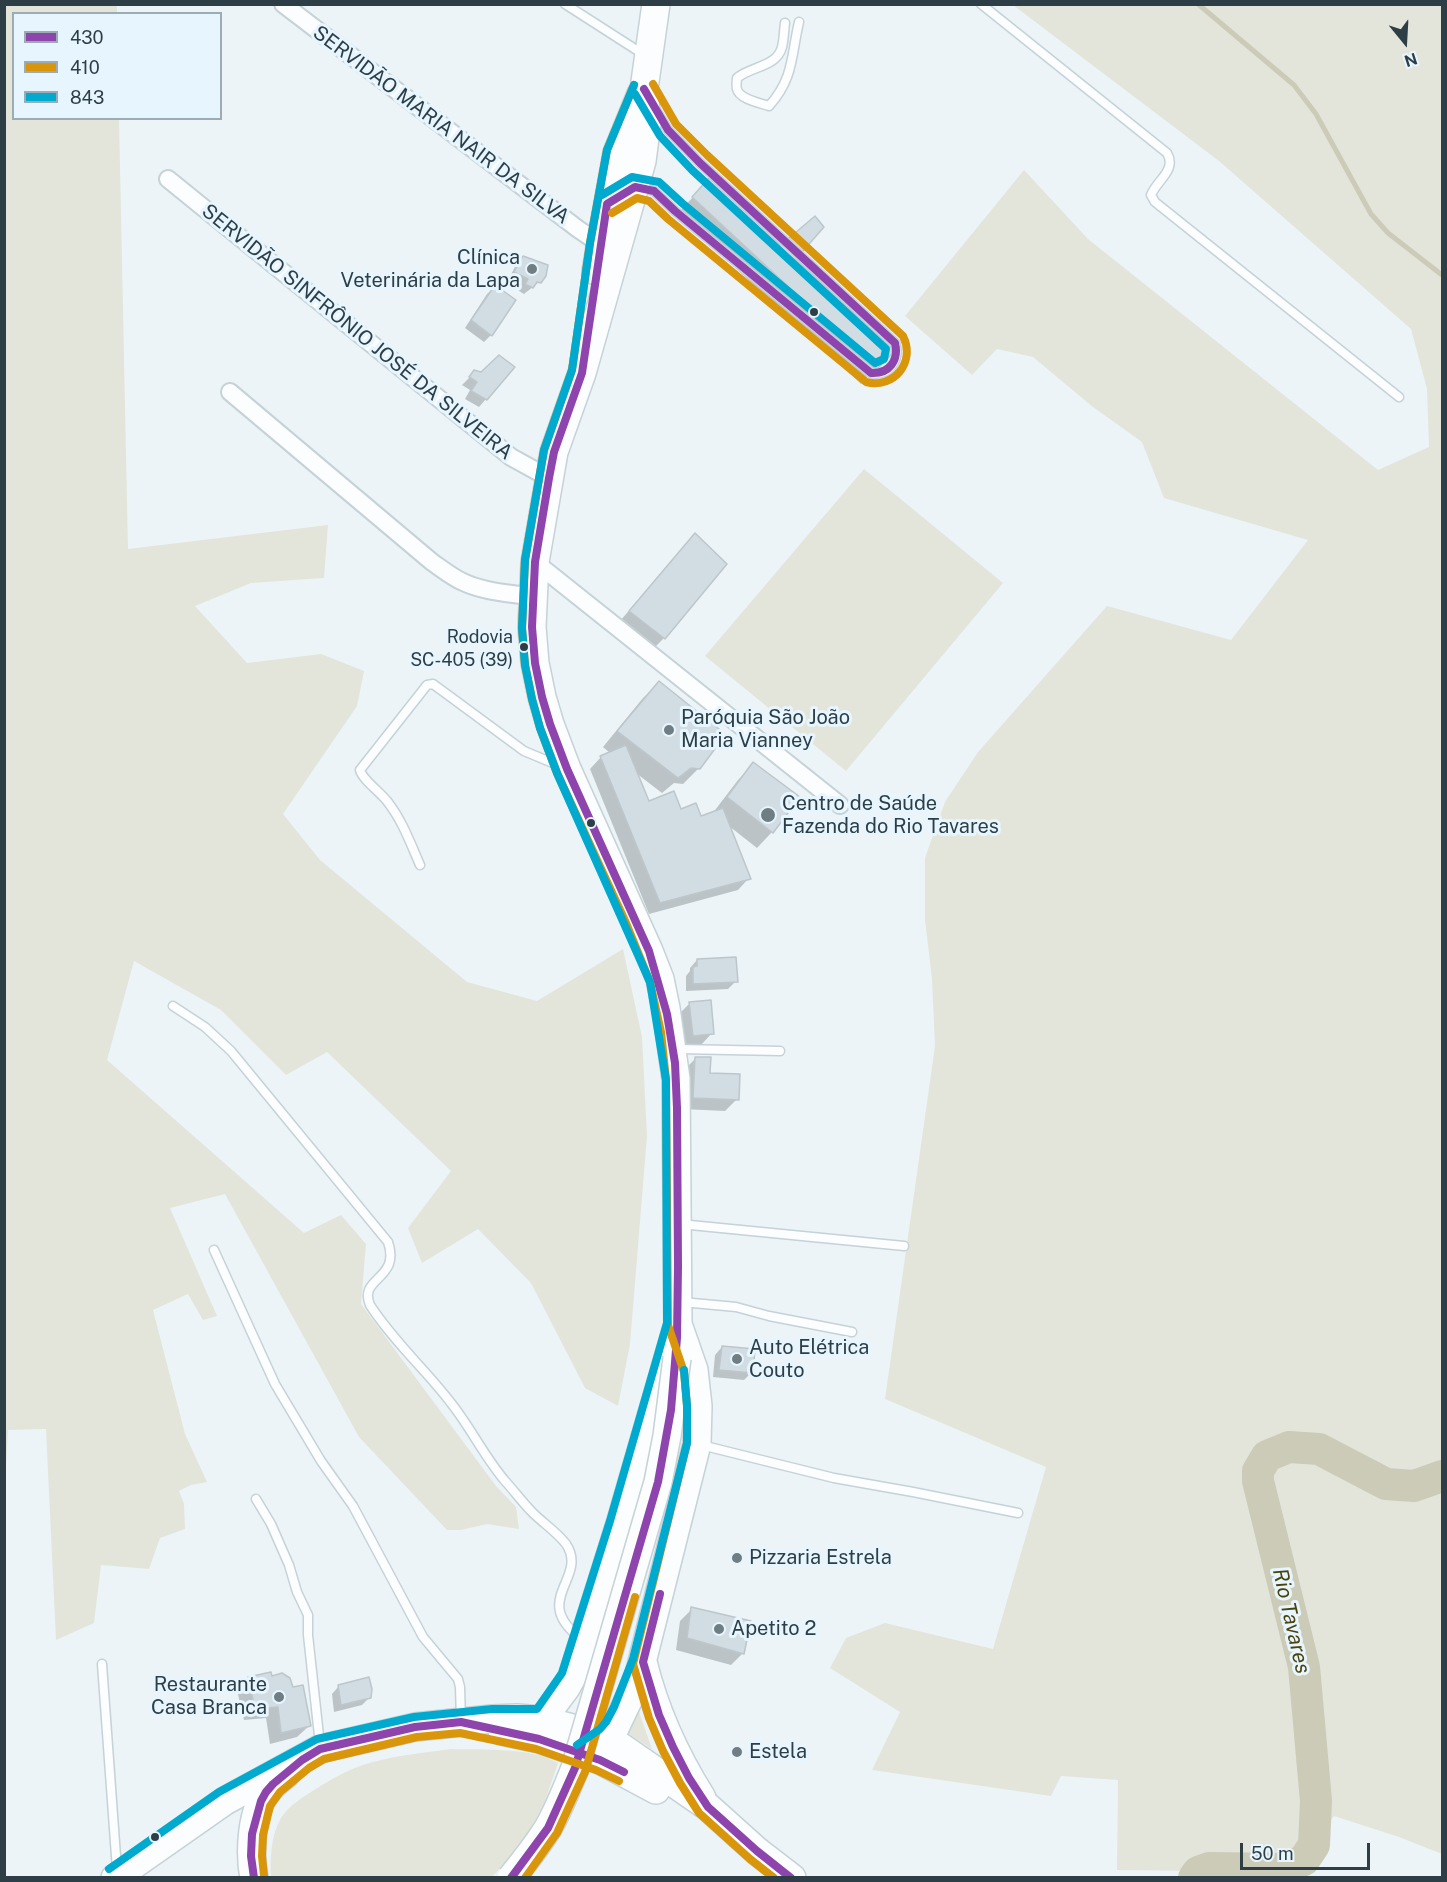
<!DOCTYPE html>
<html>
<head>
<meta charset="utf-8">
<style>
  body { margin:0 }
  #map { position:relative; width:1447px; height:1882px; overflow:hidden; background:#ecf4f8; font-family:"Public Sans",sans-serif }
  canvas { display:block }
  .frame { position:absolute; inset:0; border:6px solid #2e3e46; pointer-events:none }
  .legend { position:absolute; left:12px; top:12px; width:210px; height:108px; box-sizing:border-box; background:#e6f5fe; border:2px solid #9cacb4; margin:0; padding:8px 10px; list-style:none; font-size:18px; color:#2e3e46 }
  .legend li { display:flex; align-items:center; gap:12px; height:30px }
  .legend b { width:30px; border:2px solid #9cacb4 }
  .north { position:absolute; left:1375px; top:12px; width:60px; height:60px; -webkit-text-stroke:4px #e6f5fe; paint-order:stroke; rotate:162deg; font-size:16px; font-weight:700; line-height:24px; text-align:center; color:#2e3e46 }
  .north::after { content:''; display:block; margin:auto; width:21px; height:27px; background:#2e3e46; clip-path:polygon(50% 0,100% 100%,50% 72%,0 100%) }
  .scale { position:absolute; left:1240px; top:1843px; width:130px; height:27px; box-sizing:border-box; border:3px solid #2e3e46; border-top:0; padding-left:8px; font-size:18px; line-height:21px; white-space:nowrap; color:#2e3e46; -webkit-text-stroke:4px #e6f5fe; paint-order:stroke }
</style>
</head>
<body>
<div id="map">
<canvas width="1447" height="1882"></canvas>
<div class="frame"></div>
<ul class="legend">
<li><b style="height:8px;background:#8e44ad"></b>430</li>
<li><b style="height:8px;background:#d9960a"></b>410</li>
<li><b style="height:8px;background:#00a9ce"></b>843</li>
</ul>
<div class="north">N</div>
<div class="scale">50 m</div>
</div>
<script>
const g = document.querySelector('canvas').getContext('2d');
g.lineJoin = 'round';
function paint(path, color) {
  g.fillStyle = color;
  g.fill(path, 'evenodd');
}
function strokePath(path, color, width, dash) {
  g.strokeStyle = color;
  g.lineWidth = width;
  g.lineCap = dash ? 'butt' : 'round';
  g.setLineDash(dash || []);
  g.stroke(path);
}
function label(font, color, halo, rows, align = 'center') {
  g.font = font + ' "Public Sans",sans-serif';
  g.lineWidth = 6;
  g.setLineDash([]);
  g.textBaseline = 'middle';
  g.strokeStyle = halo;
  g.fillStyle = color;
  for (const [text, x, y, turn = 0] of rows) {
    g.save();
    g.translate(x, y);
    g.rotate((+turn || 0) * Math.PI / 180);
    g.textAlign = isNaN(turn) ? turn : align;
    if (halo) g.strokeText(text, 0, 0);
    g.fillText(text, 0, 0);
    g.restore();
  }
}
const green = new Path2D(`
  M5,4L117,5V13L14,14V118L119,119L128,549L328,525L324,578L251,583L195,606L247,663L321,654L364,671L357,706L283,814L320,860L467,982L537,1001L623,949L642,1037L647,1136L630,1344L618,1406L585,1388L531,1283L478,1229L422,1263L408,1228L451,1171L327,1052L286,1075L221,1010L134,961L107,1060L304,1233L341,1215L366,1244L361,1304L496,1486L516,1507L519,1529L487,1524L461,1530H447L359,1437L225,1194L170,1208L217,1316L203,1320L188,1294L153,1310L185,1434L207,1482L191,1485L179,1491L184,1504L185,1529L160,1538L149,1569L101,1565L94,1623L56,1640L46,1429L8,1430L4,1501Z
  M1013,5H1442V1854L1399,1837L1334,1816L1288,1877H1262L1204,1871L1117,1870L1118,1780L1061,1776L1051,1796L872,1770L900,1712L830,1668L846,1638L885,1623L993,1649L1046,1467L885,1399L935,1046L932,979L925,920V858L945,802L978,752L1107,606L1231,640L1308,540L1164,498L1142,442L1093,407L1033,357L997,349L972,375L905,316L1024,170L1088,239L1378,470L1429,447L1427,389L1411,329L1219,161Z
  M864,469L1003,583L846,771L705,656Z
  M639,1712L652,1749L626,1732Z
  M451,1749C484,1750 530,1747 558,1763L544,1804L521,1846L492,1877L271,1878C270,1858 271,1832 283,1815C289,1806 302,1798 311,1792C327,1782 343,1772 360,1766C389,1756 422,1753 451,1749Z`);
const shadow = new Path2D(`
  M694,196L794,259L876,368L861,384L677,214Z
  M524,257L539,282L524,294L519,291L522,286L508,280L516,265Z
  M495,287L491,335L484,342L465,328L487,294Z
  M475,372L486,399L479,407L465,399L470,390L462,385Z
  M695,535L664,638L649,653L614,628L680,551Z
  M659,683L699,768L683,784L674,783L662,793L636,773L648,803L680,811L701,818L712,814L738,780L754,764L772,832L757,848L729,826L749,878L738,890L649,914L590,769L601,757L610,753L603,747L643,698Z
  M697,960L736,981L728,989L686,991V976L690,971V968Z
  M690,1003L712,1033L701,1045L681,1047L678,1015Z
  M696,1058L708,1074L737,1099L725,1111L682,1109L684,1070Z
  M722,1347L751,1373L744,1380L713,1377L715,1355Z
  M692,1609L743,1653L731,1665L676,1650L680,1621Z
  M249,1678L309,1726L297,1737L270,1744L266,1718L244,1720L237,1690Z
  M339,1686L370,1697L362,1705L334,1712L332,1694Z`);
const stream = new Path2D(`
  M1198,4L1294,85L1316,114L1371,214L1388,233L1442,275`);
const river = new Path2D(`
  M1194,1878L1198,1872L1209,1868L1284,1869L1304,1860L1314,1845L1316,1801L1304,1667L1258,1481V1471L1267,1456L1289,1447L1319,1449L1386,1484L1414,1486L1442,1476`);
const building = new Path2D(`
  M709,178L781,245L815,216L824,227L796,259L895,351L877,369L692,197Z
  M523,256L548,265L546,276L541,283L537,282L533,288L525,284L528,279L514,272Z
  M495,285L516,300L492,336L471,320Z
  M499,355L515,367L487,400L471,391L477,382L469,377L474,370L481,372Z
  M695,533L727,564L665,639L629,611Z
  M659,681L719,729L720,742L700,769L691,768L678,778L617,731Z
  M626,745L649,801L674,791L681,809L696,803L701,816L723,808L751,879L660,903L600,756Z
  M753,762L800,797L773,833L727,797Z
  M736,957L738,982L693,984V967L697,966V959Z
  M711,1000L714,1034L693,1036L689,1002Z
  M695,1057H711L710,1073L740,1074L739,1100L693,1098Z
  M722,1346L755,1349L753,1373L719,1370Z
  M691,1607L751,1621L744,1654L687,1638Z
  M271,1672L272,1676L282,1673L290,1678L293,1687L303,1685L311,1726L281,1733L278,1707L255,1709L248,1677Z
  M369,1677L372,1689L371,1698L341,1705L338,1685Z`);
const lane = new Path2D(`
  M565,4L646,56
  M981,4L1167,153C1177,170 1157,180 1151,195L1155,202L1399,397
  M785,23C784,30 784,39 782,47C777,67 751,66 737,78C737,79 736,87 737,89C739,99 760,103 769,106C794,78 791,56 799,22
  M639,187L654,191L675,211L871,373C889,377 901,359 895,343L700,163L668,130L654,107
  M420,865C410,842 402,820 387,801C380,792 362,779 360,770L427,685L433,684L524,751L560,766
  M173,1006L205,1027L231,1051L388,1242C401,1280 358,1277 370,1305C393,1341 426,1370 451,1403C471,1428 485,1458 506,1482C515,1492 523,1503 533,1513C543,1523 557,1532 566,1544C589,1578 530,1599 580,1638
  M677,1049L780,1051
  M680,1224L904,1246
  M214,1250L275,1384L321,1461L353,1506L423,1637L458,1679L460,1687L461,1720
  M682,1302L736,1307L769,1316L852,1332
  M701,1445L834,1478L913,1492L1018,1513
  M256,1499L271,1524L289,1565L297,1592L308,1615V1635L320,1745
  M102,1664L117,1870`);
const street = new Path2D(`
  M283,4L578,229L600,244
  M168,179L511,457L549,478
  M230,392L432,562C442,569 452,577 463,582C484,592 510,593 532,597
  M535,562L840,805`);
const primary = new Path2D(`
  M596,271L617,153L641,94
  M643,1662C655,1711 675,1755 702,1798
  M542,1720L566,1688L572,1677L620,1524L678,1324L676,1079L666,1008L660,979L649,951L567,769L550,724L542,697L535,663L532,627L535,562L554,452L582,373L642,161L647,123L644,89L656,4
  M502,1731L539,1739L600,1760L656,1790
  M594,1748L607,1737L615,1728L637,1682L697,1444L698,1406L694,1370L678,1324
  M115,1878L225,1801L320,1749L415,1727L492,1719L517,1718L542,1720L607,1737L708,1807L757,1851L792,1878
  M254,1878C249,1853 251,1810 268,1790C273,1784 280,1779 286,1774`);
const primaryBridge = new Path2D(`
  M511,1878C524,1862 537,1846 548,1828C559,1809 567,1788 575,1768L658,1482L667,1436L677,1358`);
const bus1 = new Path2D(`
  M660,1594L643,1662L659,1715L673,1747L689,1778L708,1807L757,1851L791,1878
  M254,1878L251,1856L252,1834L261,1801L266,1792L273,1784L302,1760L320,1749L415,1727L461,1722L539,1739L600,1760L624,1772
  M511,1878L548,1828L575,1768L658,1482L671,1410L677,1338L678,1266L677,1108L675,1063L667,1014L649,951L567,769L550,724L542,697L535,663L532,627L535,562L549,478L554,452L582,373L607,204L635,187L654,191L675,211L871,373C890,374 899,360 895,343L700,163L668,130L644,89`);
const bus2 = new Path2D(`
  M634,85L607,150L590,243L572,370L544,450L525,560L522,628L525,665L532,699L540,728L557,773L626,923L650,982L661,1032L666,1080L668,1325L684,1372L687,1406V1443L633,1664L649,1718L663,1751L680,1783L699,1813L750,1859L774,1878
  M612,213L637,198L649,201L668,219L866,382C894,389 916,362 903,336L707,155L676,124L653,84
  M264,1876L262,1856L263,1835L270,1806L280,1792L309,1768L324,1759L417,1737L460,1733L536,1749L596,1770L619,1781
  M525,1878L557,1833L585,1772L635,1597`);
const bus3 = new Path2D(`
  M602,195L632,177L659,182L682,203L875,363L884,359L886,349L692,170L660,136L635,94
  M577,1745L600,1729L606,1722L614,1707L633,1659L687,1443V1406L684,1370
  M109,1869L219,1792L317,1739L414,1717L492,1709H537L562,1673L610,1521L667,1323L666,1080L650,982L557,773L540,728L532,699L525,665L522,628L525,560L544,450L572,370L590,243L607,150L634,85`);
const markers = [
  [532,269,6,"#707e84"],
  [814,312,5,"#2e3e46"],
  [524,647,5,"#2e3e46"],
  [669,730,6,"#707e84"],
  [768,815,8,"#707e84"],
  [591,823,5,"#2e3e46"],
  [737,1359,6,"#707e84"],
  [737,1558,6,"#707e84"],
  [719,1629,6,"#707e84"],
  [279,1697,6,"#707e84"],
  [737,1752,6,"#707e84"],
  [155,1837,5,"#2e3e46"]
];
const busNames = [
  ["Rodovia",513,637],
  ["SC-405 (39)",513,660]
];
const streetNames = [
  ["SERVIDÃO MARIA NAIR DA SILVA",441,125,37],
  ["SERVIDÃO SINFRÔNIO JOSÉ DA SILVEIRA",357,332,39]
];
const poiNames = [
  ["Clínica",520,258,"right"],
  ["Veterinária da Lapa",520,281,"right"],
  ["Paróquia São João",681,718],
  ["Maria Vianney",681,741],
  ["Centro de Saúde",782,804],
  ["Fazenda do Rio Tavares",782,827],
  ["Auto Elétrica",749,1348],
  ["Couto",749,1371],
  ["Pizzaria Estrela",749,1558],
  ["Apetito 2",731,1629],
  ["Restaurante",267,1685,"right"],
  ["Casa Branca",267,1708,"right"],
  ["Estela",749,1752]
];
const waterNames = [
  ["Rio Tavares",1291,1621,77]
];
paint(green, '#e3e5db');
paint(shadow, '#0003');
strokePath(stream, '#cbcbb7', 5);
strokePath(river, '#cbcbb7', 32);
paint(building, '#d2dde3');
strokePath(building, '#bcc6cb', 1.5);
strokePath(lane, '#c5d2d7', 11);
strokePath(street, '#c5d2d7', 20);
strokePath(primary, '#c5d2d7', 30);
strokePath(lane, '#fcfdfe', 8);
strokePath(street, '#fcfdfe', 16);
strokePath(primary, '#fcfdfe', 27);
strokePath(primaryBridge, '#c5d2d7', 30, []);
strokePath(primaryBridge, '#fcfdfe', 27);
strokePath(bus1, '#8e44ad', 8);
strokePath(bus2, '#d9960a', 8);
strokePath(bus3, '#00a9ce', 8);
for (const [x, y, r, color] of markers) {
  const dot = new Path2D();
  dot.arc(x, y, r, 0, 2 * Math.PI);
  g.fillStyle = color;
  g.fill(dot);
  strokePath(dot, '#e6f5fe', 2);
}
label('18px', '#2e3e46', '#e6f5fe', busNames, 'right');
label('20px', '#2e3e46', '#e6f5fe', streetNames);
label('20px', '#2e3e46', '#e6f5fe', poiNames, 'left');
label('italic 21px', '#4b430d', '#e6f5fe', waterNames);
</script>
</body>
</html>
